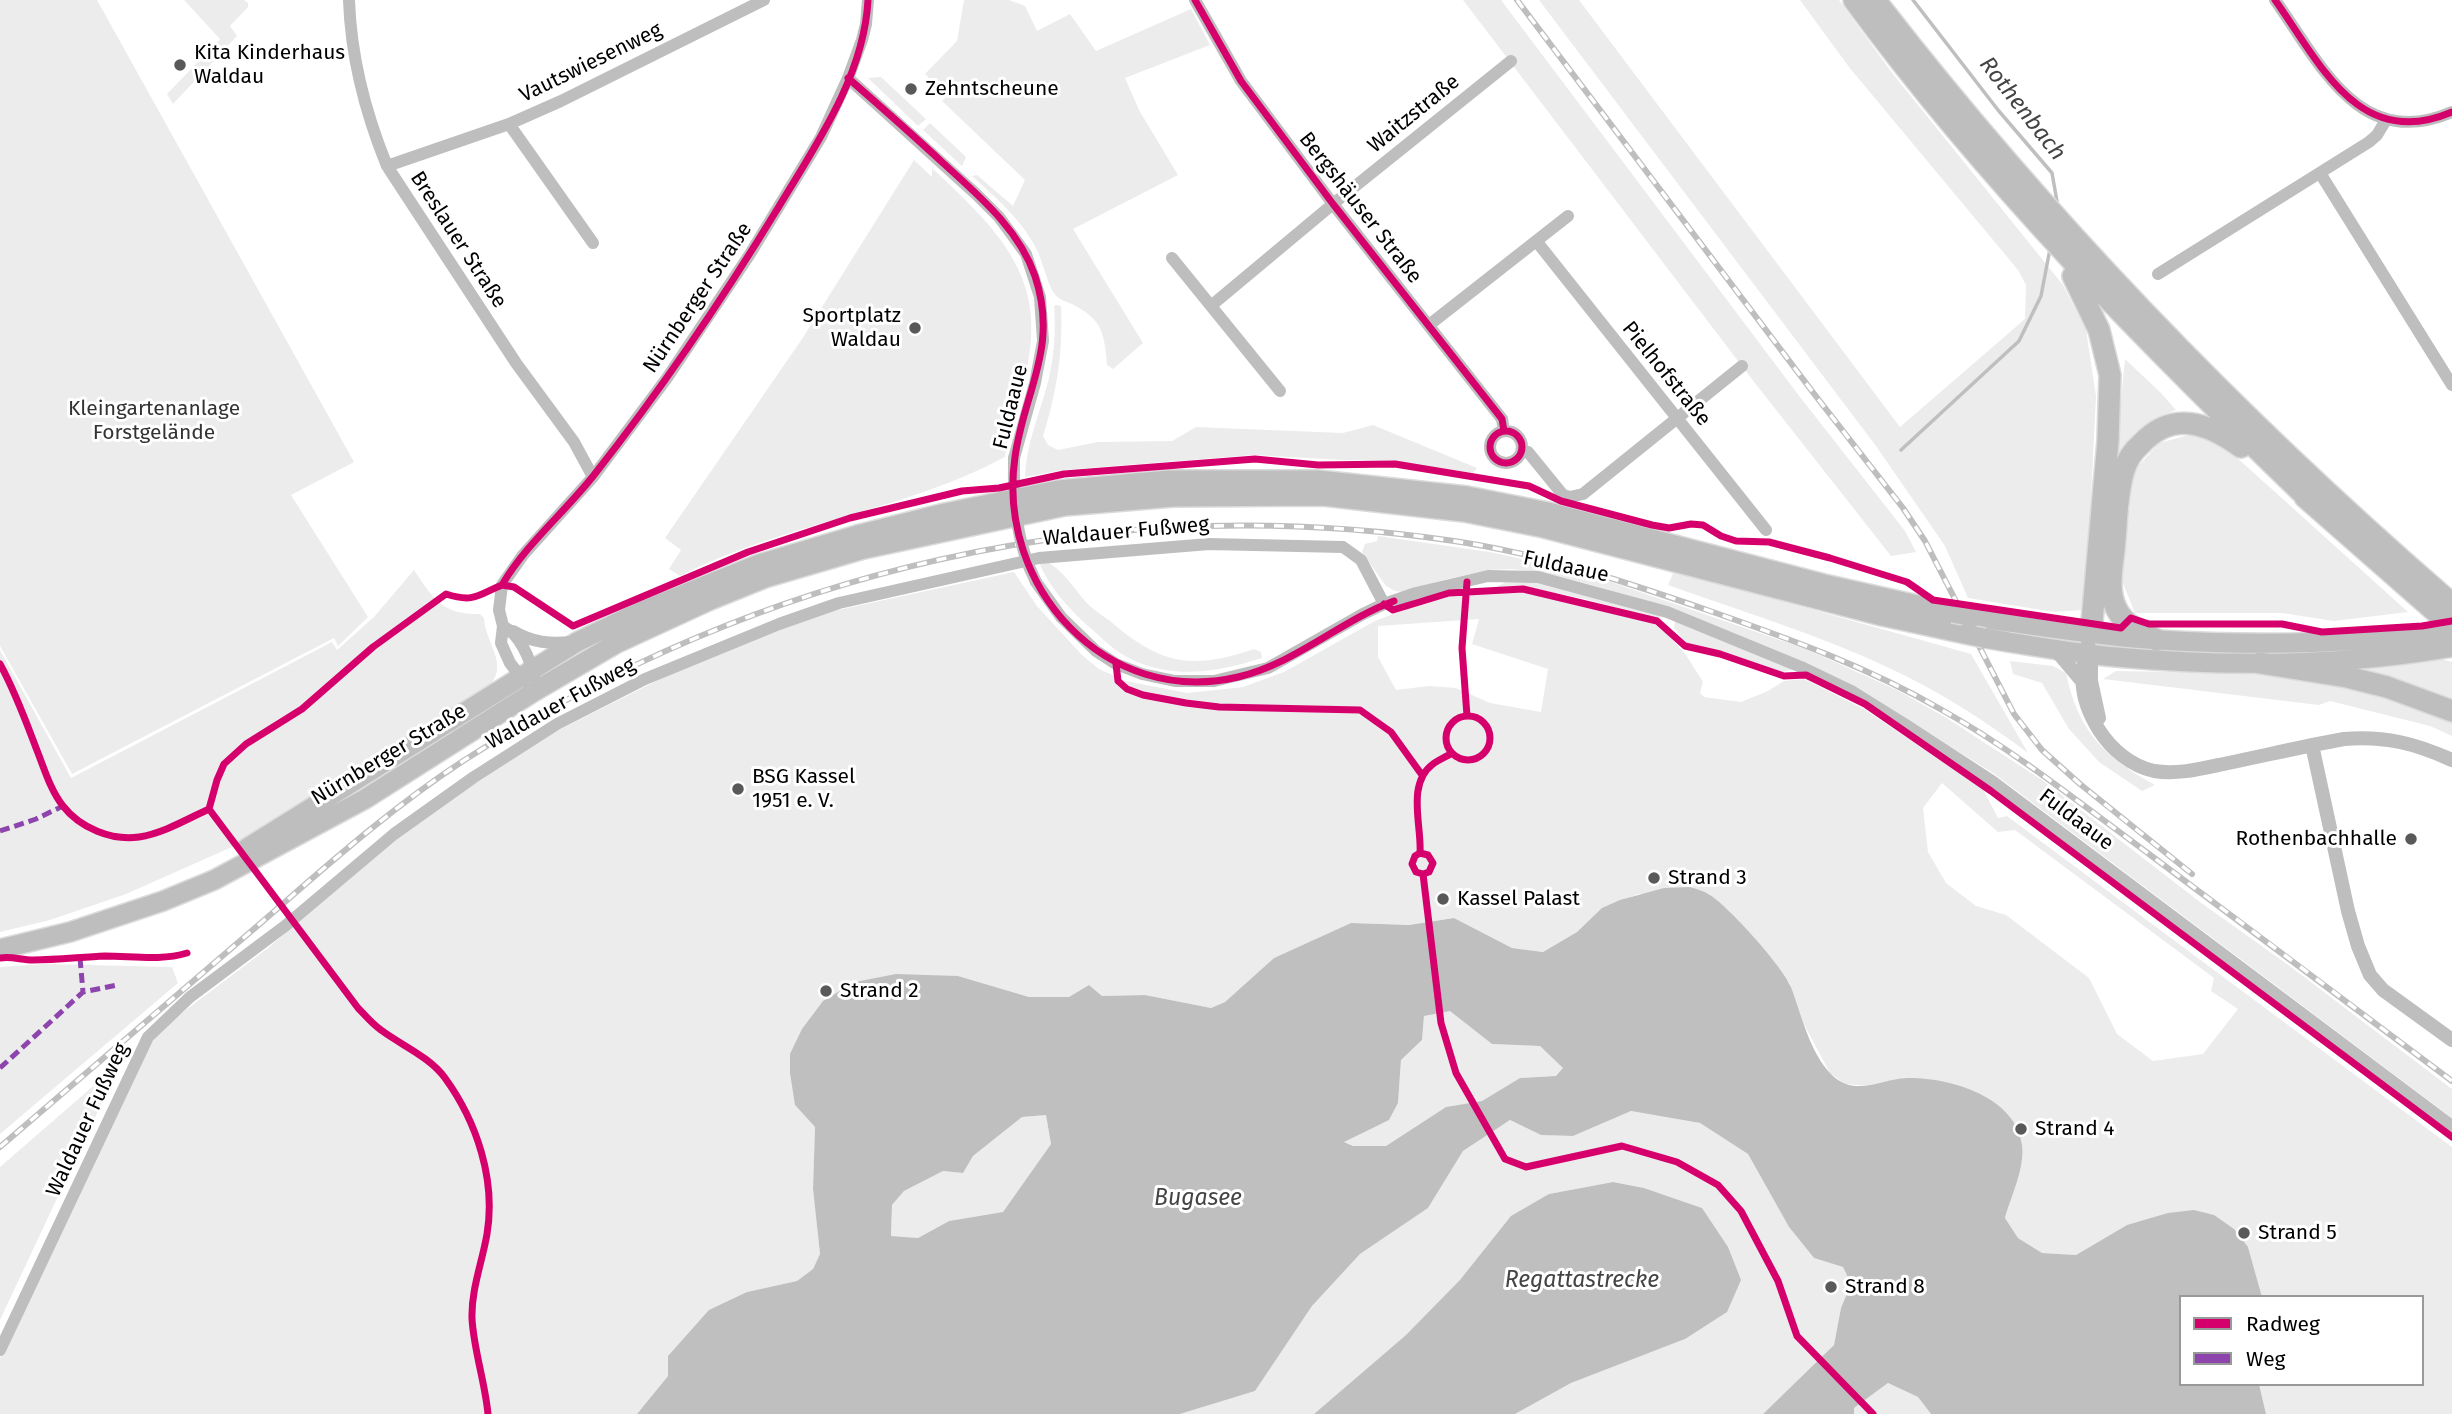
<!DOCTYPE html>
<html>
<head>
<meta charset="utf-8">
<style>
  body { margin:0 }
  #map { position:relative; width:2452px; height:1414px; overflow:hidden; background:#fff; font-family:"Fira Sans",sans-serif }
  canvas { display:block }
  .legend { position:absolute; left:2179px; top:1295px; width:245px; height:91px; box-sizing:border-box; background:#fff; border:2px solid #999; margin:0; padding:9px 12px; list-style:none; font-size:21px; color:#000 }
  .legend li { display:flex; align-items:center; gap:14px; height:35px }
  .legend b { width:35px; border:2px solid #999 }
</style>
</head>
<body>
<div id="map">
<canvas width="2452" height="1414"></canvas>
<ul class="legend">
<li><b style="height:9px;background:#d6006c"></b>Radweg</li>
<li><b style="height:9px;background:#8e44ad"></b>Weg</li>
</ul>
</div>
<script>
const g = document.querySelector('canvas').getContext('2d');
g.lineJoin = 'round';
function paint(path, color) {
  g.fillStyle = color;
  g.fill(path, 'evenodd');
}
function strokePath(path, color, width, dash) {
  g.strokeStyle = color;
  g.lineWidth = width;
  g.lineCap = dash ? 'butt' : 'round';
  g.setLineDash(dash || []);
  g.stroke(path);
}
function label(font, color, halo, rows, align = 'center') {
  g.font = font + ' "Fira Sans",sans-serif';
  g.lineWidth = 6;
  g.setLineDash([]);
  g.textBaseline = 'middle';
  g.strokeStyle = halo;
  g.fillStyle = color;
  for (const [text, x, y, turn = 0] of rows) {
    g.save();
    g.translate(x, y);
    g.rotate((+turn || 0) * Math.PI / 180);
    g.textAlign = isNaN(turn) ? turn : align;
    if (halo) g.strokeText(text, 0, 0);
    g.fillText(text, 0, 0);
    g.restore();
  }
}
const green = new Path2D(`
  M0,0H97L354,462L291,495L368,617L338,646L334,638L72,774L0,646Z
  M184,0H244L248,3V7L230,26L237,36L173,104L167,94L220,39Z
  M964,0H1009L1025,6L1037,31L1070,14L1096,51L1191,9L1210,45L1125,78L1139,110L1178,175L1073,229L1143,343L1113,369L1107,365C1104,333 1103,320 1072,304C1067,302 1057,299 1054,293C1048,286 1042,259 1036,248C1021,219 996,198 972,176L977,175L1013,206L1025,180L942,101L947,96L925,74L957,41Z
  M1463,0H1501L1800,397L1905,531L1916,552L1891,556L1751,378Z
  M1539,0H1579L1900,427L2025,319L2026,285L2018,270L1849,67L1800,0H1839L1893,74L2063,285L2086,330L2096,396L2088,559L2081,610L2054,612L1968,598L1945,546L1876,446Z
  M881,77L926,119L918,126L868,78Z
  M930,123L966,157L962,166L923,130Z
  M914,160L932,177V168C993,226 1046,272 1028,363C1022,395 1009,425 1005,457C903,512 783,523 680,576L669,569L681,550L665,538L802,339Z
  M1056,305L1061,306C1063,353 1057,390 1043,436L1048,445L1058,450L1098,442L1172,441L1196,427L1343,433L1373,425L1477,468L1473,473L1394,461L1343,460L1254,455L1063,470L1025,477C1027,441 1039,416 1048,382C1054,356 1056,332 1054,306Z
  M2125,359L2161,393L2176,410C2137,425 2129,433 2114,472Z
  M2193,434L2224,446L2408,612L2334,621L2282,613H2135L2122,581L2133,472L2159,443Z
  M1378,536L1490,552L1579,571L1806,649L1897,690L1945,717L2042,780L2200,902L2287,964L2452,1089V1118L1993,773L1856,688L1804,662L1665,606L1588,584L1540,572L1510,569L1488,570L1443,580L1403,592L1395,591L1386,586L1362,552L1365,544L1377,541Z
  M1048,562C1065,573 1073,587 1085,601C1092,609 1102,615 1110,621C1161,665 1192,670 1254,649L1261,652L1262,658C1219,672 1173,680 1131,659C1115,652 1101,637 1088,626C1067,607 1051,589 1039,563Z
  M414,570C433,598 442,615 480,614L484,618C485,642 509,664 490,685L403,743L232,847L126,894L50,920L0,932V650L71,778L332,642L337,650L374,617Z
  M1674,571L1971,654L2028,753C1984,720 1937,690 1887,667C1817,634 1741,611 1668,585Z
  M1014,572L1037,606L1082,655L1099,669L1126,681L1187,693L1243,687L1284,672L1375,621L1421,603L1452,596L1525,592L1585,605L1659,624L1686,655L1703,682L1700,693L1704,697L1741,702L1768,691L1784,681L1804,679L1864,709L1983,789L1998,818L2007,816L2452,1147V1414H2266L2259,1384H2422V1297H2262L2248,1247L2127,1225L2076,1255L2042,1253L2018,1238L2005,1218L2022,1160L1905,1078L1873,1086L1845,1084L1830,1073L1799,1015L1790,984L1738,920L1709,894H1638L1603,908L1577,932L1543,952L1512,948L1454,918L1409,925L1351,923L1274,958L1225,1002L1211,1008L1145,995L1102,996L1089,985L1069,997H1029L958,976L795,1105L815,1127L813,1189L820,1254L813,1269L797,1281L747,1292L680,1343L668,1356V1376L637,1414H0V1358L154,1034L268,948L398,836L477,781L559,730L690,664L743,642L838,610ZM1479,619L1472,644L1548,669L1541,712L1490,703L1456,688L1429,686L1396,690L1378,657V626ZM1942,783L1998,832L2015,830L2214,978L2211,991L2238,1009L2203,1054L2153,1061L2117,1034L2089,978L2006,915L1976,906L1946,883L1928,852L1923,808Z
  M1508,581L1537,582L1660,615L1662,621L1585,599L1522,586L1494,588Z
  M1675,621L1791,668V670L1783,672L1721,651L1687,644L1674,628Z
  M2435,657L2452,662V703C2418,685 2383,676 2346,668Z
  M2010,661L2053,666L2066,673C2078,731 2104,757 2155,785L2142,791L2099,762L2069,729L2042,683L2013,674Z
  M2116,671L2274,674L2380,693L2452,721V736L2430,726L2330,701L2319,705L2103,679Z
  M45,964L172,967L178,983L0,1134V967Z
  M1450,1010L1492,1044L1540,1046L1564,1068L1556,1076L1520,1078L1482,1101L1446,1107L1386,1146H1353L1343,1141L1389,1120L1398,1103L1401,1060L1422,1040L1424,1016L1437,1013L1440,1029H1446L1443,1012Z
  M121,1062L0,1320V1167Z
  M1631,1111L1700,1123L1748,1154L1789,1227L1814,1258L1843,1267L1851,1285L1841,1308L1834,1345L1763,1414H1515L1571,1383L1685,1339L1702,1208L1644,1188L1613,1182L1549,1194L1406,1335L1314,1414H1180L1255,1391L1312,1306L1360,1254L1428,1208L1463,1151L1510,1120L1541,1135L1573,1136Z
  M1046,1115L1051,1144L1003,1212L949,1221L918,1238L891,1236L892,1205L904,1191L943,1171L963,1173L973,1156L1022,1117Z
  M1888,1383L1918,1397L1931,1414H1854V1408Z`);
const water = new Path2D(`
  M1690,887C1696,889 1704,891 1710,895C1730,908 1782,966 1791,987C1801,1014 1810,1053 1831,1074C1854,1098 1881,1079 1907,1078C1948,1077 2016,1096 2022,1145C2025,1168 2011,1196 2005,1218L2018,1238L2042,1253L2076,1255L2127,1225L2168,1213L2194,1210L2214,1215L2234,1229L2248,1247L2262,1297H2181V1384H2259L2266,1414H1931L1918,1397L1888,1383L1854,1408V1414H1763L1834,1345L1841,1308L1851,1284L1843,1267L1814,1258L1789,1227L1748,1154L1700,1123L1631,1111L1573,1136L1541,1135L1510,1120L1463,1151L1428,1208L1360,1254L1312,1306L1255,1391L1180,1414H637L668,1376V1356L709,1310L747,1292L797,1281L813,1269L820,1254L813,1189L815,1127L795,1105L790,1073V1054L802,1029L823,1001L855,982L896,974L958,976L1029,997H1069L1089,985L1102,996L1145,995L1211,1008L1225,1002L1274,958L1351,923L1409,925L1454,918L1512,948L1543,952L1577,932L1602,908L1620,900L1664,888ZM1450,1011L1492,1044L1540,1046L1563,1068L1556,1076L1520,1078L1482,1101L1446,1107L1386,1146H1353L1344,1142L1389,1120L1398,1103L1401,1060L1422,1040L1424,1016ZM1046,1115L1051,1144L1003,1212L949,1221L918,1238L891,1236L892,1205L904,1191L943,1171L963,1173L973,1156L1022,1117Z
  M1613,1182L1644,1188L1702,1208L1728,1247L1741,1280L1727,1312L1685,1339L1571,1383L1515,1414H1314L1406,1335L1460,1280L1511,1216L1549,1194Z`);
const stream = new Path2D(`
  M1913,0L1998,110L2052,173L2058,207
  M1901,450L2019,341L2041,296L2050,249`);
const minor = new Path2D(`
  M349,0C351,59 365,112 387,166L516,363L574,442L593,477
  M1195,0L1241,81L1333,204L1502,419L1504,431
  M2275,0C2320,63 2359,152 2452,112
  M848,78L976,194L999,217L1026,254L1040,297L1043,341L1035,383L1014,458
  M509,124L593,243
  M387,166L509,124L561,101L764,0
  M2320,173L2452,385
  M1537,242L1766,530
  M1172,258L1280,391
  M2158,274L2369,142L2377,135L2386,120
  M1212,305L1333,204L1511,61
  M1429,325L1568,216
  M1490 447a16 16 0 1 1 32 0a16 16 0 1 1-32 0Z
  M1522,451L1528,452L1563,495L1570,497L1583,494L1742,366
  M1036,582L1061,617L1096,651L1116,664L1142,674L1175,681H1214L1268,668L1363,614L1384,604L1416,593L1488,576L1538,577L1667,612L1801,667L1853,692L1906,725L1992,781L2452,1126
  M503,626C520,635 530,658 534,677
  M513,631C533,643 550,644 573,642
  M524,681L510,663L501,643L503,626L499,610L502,585L523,555L593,477L667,378L750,254L821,137L848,78L862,40L866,24L868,0
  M0,1350L148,1037L190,997L285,926L394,834L474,777L557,724L645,679L779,624L839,603L1039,558L1209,544L1343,547L1361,560L1384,604`);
const tertiary = new Path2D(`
  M2091,633C2080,672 2077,695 2099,730C2111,749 2131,766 2154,771C2179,775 2204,768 2228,763C2267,755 2305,746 2344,739C2386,736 2414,743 2452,760
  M2054,648L2081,680
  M2091,662V681L2099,718
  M2312,745L2348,911L2358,946L2370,975L2383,990L2452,1040`);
const primary = new Path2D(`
  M1973,617C2034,625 2096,636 2159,640C2257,646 2355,645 2452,630
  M1984,638C2028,645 2072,653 2116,657C2227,667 2343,666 2452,647
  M247,848L577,642L639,612L759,564L857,535L945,513L1058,490L1169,480H1318L1467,496L1548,512L1824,584L1953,613
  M0,949L70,932L163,901L214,880L365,799L535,691L617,643L708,601L765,578L864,549L1065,506L1173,497L1323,496L1464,512L1544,528L1882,616L1965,634`);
const motorway = new Path2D(`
  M1854,0C1990,185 2151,347 2316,506
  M1875,0C2046,221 2240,421 2452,604
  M2073,276L2099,330L2110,375L2108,441L2091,633
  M2305,497L2452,626
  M2157,640C2139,631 2121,624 2114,603C2107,584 2114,559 2115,539C2117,517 2117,492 2124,470C2127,460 2133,451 2141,444C2173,410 2208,423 2241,447
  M2260,663L2347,677L2387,687L2452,711`);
const rail = new Path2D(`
  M1517,0L1815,395L1903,508L1925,541L2014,714L2042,750L2080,784L2192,874
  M0,1147C85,1074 170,1001 255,928C322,870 388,810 463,761C761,570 1102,489 1454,541C1542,554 1626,582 1710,611C1790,639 1868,667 1942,710C2015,751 2081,804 2149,854C2250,929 2351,1005 2452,1081`);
const minorBridge = new Path2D(`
  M1014,458C1013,503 1016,542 1036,582`);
const primaryBridge = new Path2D(`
  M1953,613L1973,617
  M1965,634L1984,638`);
const quiet = new Path2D(`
  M0,831L36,819L63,806
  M80,958L83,992
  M0,1068L83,992L117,985`);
const cycleway = new Path2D(`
  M1195,0L1241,81L1333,204L1502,419L1504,431
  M2275,0C2320,63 2359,152 2452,112
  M848,78C880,106 912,134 943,163C978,195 1019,229 1035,276C1059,348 1024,391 1015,457C996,587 1106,708 1238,677C1295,664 1340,621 1394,601
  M1490 447a16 16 0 1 1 32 0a16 16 0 1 1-32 0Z
  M1467,582L1462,648L1467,716
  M502,585C526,544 565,512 594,475C661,390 722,300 778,208C816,145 864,76 868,0
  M1384,604L1393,610L1449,593L1523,589L1657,621L1685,646L1720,654L1784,676L1806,675L1865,704L1991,791L2452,1137
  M0,664C16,693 26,722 38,753C45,771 51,791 63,806C80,828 112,841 139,837C164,833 187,819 209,809
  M1116,664L1118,681L1127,689L1143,695L1186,703L1219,707L1360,710L1391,732L1422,775
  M1446 738a22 22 0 1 1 44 0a22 22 0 1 1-44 0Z
  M209,809L217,780L224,764L246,744L302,709L373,647L446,594C474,603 478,595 502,585L514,587L573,626L748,552L850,518L962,491L999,488L1064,474L1255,459L1318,465L1395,464L1529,486L1561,501L1652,525L1669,528L1691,524L1703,525L1721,536L1736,541L1769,542L1830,558L1907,582L1933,600L2121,628L2131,618L2149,624H2282L2322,632L2422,626L2452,621
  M209,809L358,1008C365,1015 372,1024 381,1030C401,1045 430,1057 445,1078C477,1122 496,1180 487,1234C482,1263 471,1290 472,1319C474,1351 485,1382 488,1414
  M1420,853L1428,855L1433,863L1429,872L1423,874L1416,872L1412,864L1415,856L1420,853C1422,826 1406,784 1433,764C1438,760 1446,757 1452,753
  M1423,874L1441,1023L1456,1073L1505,1159L1526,1167L1622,1146L1677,1162L1718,1185L1741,1211L1778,1281L1797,1336L1873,1414
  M0,958C12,956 21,960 33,960C57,960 81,957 105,956C132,956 161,961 187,953`);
const markers = [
  [180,65,7,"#595959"],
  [911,89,7,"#595959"],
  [915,328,7,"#595959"],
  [738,789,7,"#595959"],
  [2411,839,7,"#595959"],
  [1654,878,7,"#595959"],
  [1443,899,7,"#595959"],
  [826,991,7,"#595959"],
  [2021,1129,7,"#595959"],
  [2244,1233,7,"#595959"],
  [1831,1287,7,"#595959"]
];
const poiNames = [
  ["Kita Kinderhaus",194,53],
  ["Waldau",194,77],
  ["Zehntscheune",925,89],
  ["Sportplatz",901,316,"right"],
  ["Waldau",901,340,"right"],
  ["BSG Kassel",752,777],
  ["1951 e. V.",752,801],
  ["Rothenbachhalle",2397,839,"right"],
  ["Strand 3",1668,878],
  ["Kassel Palast",1457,899],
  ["Strand 2",840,991],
  ["Strand 4",2035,1129],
  ["Strand 5",2258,1233],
  ["Strand 8",1845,1287]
];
const streetNames = [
  ["Vautswiesenweg",591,63,-26],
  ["Waitzstraße",1414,114,-39],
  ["Bergshäuser Straße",1360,208,52],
  ["Breslauer Straße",458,240,57],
  ["Nürnberger Straße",698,298,-56],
  ["Pielhofstraße",1666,374,51],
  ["Fuldaaue",1011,407,-76],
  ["Waldauer Fußweg",1126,532,-5],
  ["Fuldaaue",1566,567,12],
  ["Waldauer Fußweg",561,704,-29],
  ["Nürnberger Straße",389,755,-31],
  ["Fuldaaue",2076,820,37],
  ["Waldauer Fußweg",88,1120,-65]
];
const parkNames = [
  ["Kleingartenanlage",154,409],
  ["Forstgelände",154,433]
];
const waterNames = [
  ["Rothenbach",2022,109,52],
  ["Bugasee",1198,1199],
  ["Regattastrecke",1582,1281]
];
paint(green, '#ececec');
paint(water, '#bfbfbf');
strokePath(stream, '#bfbfbf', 3.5);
strokePath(primary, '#dbdbdb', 22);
strokePath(motorway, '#dbdbdb', 24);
strokePath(minor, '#bebebe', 12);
strokePath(tertiary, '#bebebe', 14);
strokePath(primary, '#bebebe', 19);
strokePath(motorway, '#bebebe', 21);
strokePath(rail, '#bebebe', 6);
strokePath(rail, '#fff', 3.5, [10]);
strokePath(primaryBridge, '#dbdbdb', 22, []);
strokePath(minorBridge, '#bebebe', 12);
strokePath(primaryBridge, '#bebebe', 19);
strokePath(quiet, '#8e44ad', 5, [10, 5]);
strokePath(cycleway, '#d6006c', 7);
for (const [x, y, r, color] of markers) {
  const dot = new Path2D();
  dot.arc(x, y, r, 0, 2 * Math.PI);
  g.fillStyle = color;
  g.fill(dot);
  strokePath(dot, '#fff', 2.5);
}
label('21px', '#000', '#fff', poiNames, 'left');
label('21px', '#000', '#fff', streetNames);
label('21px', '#333', '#fff', parkNames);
label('italic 23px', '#444', '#fff', waterNames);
</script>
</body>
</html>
